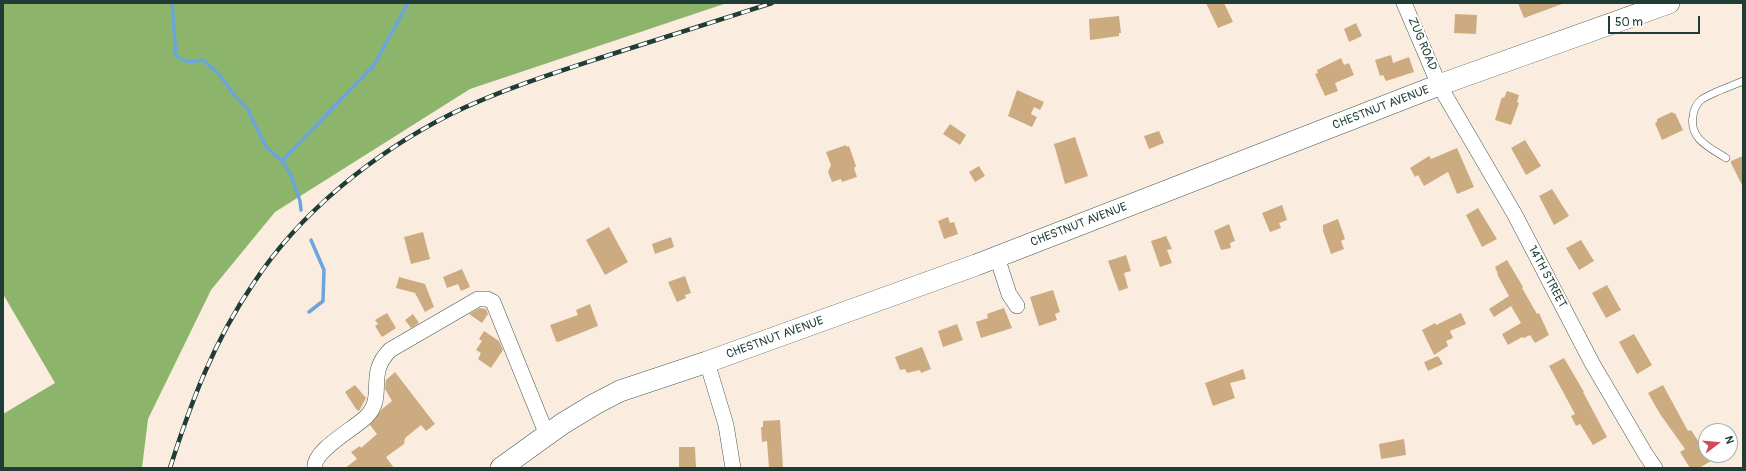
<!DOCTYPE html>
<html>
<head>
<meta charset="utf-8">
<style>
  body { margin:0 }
  #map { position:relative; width:1746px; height:471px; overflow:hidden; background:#faeddf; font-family:Pangolin,sans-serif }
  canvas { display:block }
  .frame { position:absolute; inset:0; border:4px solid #1f3d34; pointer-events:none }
  .north { position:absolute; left:1698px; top:423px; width:40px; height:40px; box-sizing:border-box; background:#fff; border:1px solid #a5b1ae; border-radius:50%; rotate:74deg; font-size:11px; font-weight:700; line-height:16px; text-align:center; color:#1f3d34 }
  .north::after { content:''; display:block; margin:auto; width:14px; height:18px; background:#d1495b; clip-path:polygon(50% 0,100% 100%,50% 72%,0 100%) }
  .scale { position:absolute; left:1608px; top:16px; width:92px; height:18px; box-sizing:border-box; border:2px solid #1f3d34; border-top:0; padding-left:5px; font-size:12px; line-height:14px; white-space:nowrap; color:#1f3d34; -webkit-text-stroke:3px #fff; paint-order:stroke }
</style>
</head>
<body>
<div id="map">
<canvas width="1746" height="471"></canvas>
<div class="frame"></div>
<div class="north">N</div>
<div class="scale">50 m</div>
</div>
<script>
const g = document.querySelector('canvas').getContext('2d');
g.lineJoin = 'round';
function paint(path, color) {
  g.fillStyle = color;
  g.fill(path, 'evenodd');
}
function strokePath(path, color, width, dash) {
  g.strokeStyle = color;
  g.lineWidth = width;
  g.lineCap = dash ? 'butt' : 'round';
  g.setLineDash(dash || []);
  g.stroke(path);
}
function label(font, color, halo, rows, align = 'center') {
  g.font = font + ' Pangolin,sans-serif';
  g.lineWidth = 4;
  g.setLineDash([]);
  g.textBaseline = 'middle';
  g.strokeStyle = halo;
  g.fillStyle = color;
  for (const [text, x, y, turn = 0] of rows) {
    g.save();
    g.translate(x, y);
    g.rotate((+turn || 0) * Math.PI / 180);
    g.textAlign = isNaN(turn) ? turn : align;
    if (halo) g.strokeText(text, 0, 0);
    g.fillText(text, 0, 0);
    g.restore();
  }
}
const forest = new Path2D(`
  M3,3H727L470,89L275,212L211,290L148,419L142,468H3V414L55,383L3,294Z`);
const stream = new Path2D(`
  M172,3L176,56L188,62L203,60L219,74L234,95L247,108L266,147L282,161L291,175L300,201L301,210
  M282,161L374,65L408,3
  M309,312L323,301L324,270L311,240`);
const building = new Path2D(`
  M1206,3H1224L1233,22L1218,28Z
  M1518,3H1562V4L1524,18Z
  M1455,14L1477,15L1476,34L1454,33Z
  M1119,16L1121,33H1119V36L1090,40L1089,19Z
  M1356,23L1362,36L1349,42L1344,29Z
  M1391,55L1393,63L1409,57L1414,72L1386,81L1383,75L1380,76L1375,60Z
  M1341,58L1344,65L1349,63L1354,75L1335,83L1338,91L1325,96L1315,74L1318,73L1317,70Z
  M1017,90L1044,102L1040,110L1034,107L1031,114L1037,117L1032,127L1008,116Z
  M1507,91L1519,95L1517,102L1519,103L1511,125L1495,120L1502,97L1504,98Z
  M1672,112L1674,114L1675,113L1683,130L1662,140L1655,123L1657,122V119Z
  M950,124L966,135L960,145L943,134Z
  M1159,131L1164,143L1149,149L1144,136Z
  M1075,137L1088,176L1065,184L1054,144Z
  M1525,140L1541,166L1526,175L1511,148Z
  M846,145L847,147L849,146L856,166L854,168L857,177L842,182L841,179L832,182L828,172L831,165L826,152Z
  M1457,148L1474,187L1457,194L1448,172L1424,186L1418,175L1415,177L1410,168L1429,156L1431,159Z
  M1743,156V187L1731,163V161Z
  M979,166L985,176L975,182L969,172Z
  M1552,189L1569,216L1554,225L1539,196Z
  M1282,205L1287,220L1279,223L1281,228L1270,232L1262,213Z
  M1478,208L1497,239L1482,247L1466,215Z
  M948,217L950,223L954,222L958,234L944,239L938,221Z
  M1338,219L1345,239L1341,241L1344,249L1331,254L1323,231V225Z
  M1229,224L1235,241L1230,243L1231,248L1221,250L1214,231Z
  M609,227L628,262L605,275L586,240Z
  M423,232L430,259L411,264L404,237Z
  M1166,236L1172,249L1167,250L1172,263L1160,267L1151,241Z
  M671,237L674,247L655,254L652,244Z
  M1581,240L1594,261L1579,270L1566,248Z
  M1126,255L1131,271L1124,273L1128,288L1119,291L1108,261Z
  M1507,260L1523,287L1522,288L1537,314L1539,313L1549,335L1535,343L1530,335L1524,338L1522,337L1508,345L1502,334L1521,323L1511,306L1494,317L1489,309L1509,296L1497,274H1498L1495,267Z
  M462,269L470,287L461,291L458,284L447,288L443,277Z
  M685,276L691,293L685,295L686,298L677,302L668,282Z
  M399,277L425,284L434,307L425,312L415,293L396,288Z
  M1607,285L1621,310L1606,318L1592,293Z
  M1053,290L1060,312L1055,314L1057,320L1039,326L1030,297Z
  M590,304L598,326L558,342L556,341L550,325L578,315L576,310Z
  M480,308L486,309L488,314L482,323L469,314Z
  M1004,308L1012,328L981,338L976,322L988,318L987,314Z
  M387,313L396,328L382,337L375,326L378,324L375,320Z
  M1461,313L1466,324L1450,331L1453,338L1446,341L1448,346L1434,355L1422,330L1435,323L1436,325Z
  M413,314L419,323L411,328L405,320Z
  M957,324L963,340L943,347L938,331Z
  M484,331L499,341L503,350L491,368L478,359L481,353L476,350L482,341L479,339Z
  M1634,334L1652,365L1637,374L1619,342Z
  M922,347L931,369L921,373L920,370L907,373L905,369L900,370L895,357Z
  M1438,356L1443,364L1428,371L1424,362Z
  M1564,358L1584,392H1583L1607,437L1593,445L1580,424L1576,426L1571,416L1575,414L1549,366Z
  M1243,369L1246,379L1230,383L1235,398L1213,406L1205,383Z
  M395,372L435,424L426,431L421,425L405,438L404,444L386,457L394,468H345L357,459L351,452L360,446L361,448L377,434L370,425L382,409L392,401L385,389L386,380Z
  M355,385L366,398L359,411L356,409L345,392Z
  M1663,385L1688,431L1691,430L1711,461L1699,468H1690L1680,452L1685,449L1660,414L1648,393Z
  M780,420L783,468H769L767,441L762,442L761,427H763V421Z
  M1404,439L1406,455L1381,459L1379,444Z
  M679,447H695L696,468H679Z`);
const lane = new Path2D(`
  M1726,158C1709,147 1689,139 1693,116C1694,109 1696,104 1701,100C1710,93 1732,86 1743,81`);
const street = new Path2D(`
  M1404,3L1439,85L1515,215L1592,363L1646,455L1655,468
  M997,257L1009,294L1017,306
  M707,362L726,425L733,468
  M315,468C312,451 354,429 366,417C387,396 365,375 390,350L478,299H487L493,302L547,435`);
const secondary = new Path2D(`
  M501,468L562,424L595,404L620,391L707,362L976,265L1439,85L1669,3`);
const rail = new Path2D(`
  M170,468C191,402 214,341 253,284C300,212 374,153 451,114C500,90 554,73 606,56C662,38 717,21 772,3`);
const streetNames = [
  ["ZUG ROAD",1422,44,67],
  ["CHESTNUT AVENUE",1381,108,-21],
  ["CHESTNUT AVENUE",1079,225,-21],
  ["14TH STREET",1547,277,62],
  ["CHESTNUT AVENUE",775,338,-20]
];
paint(forest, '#8cb46a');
strokePath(stream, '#6aa6db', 3.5);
paint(building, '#ccab80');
strokePath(lane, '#40574e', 8);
strokePath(street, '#40574e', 16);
strokePath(secondary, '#40574e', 22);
strokePath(lane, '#fff', 7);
strokePath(street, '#fff', 15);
strokePath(secondary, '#fff', 21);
strokePath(rail, '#1f3d34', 4.5);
strokePath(rail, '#fff', 3, [9]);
label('12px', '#1f3d34', '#fff', streetNames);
</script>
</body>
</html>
